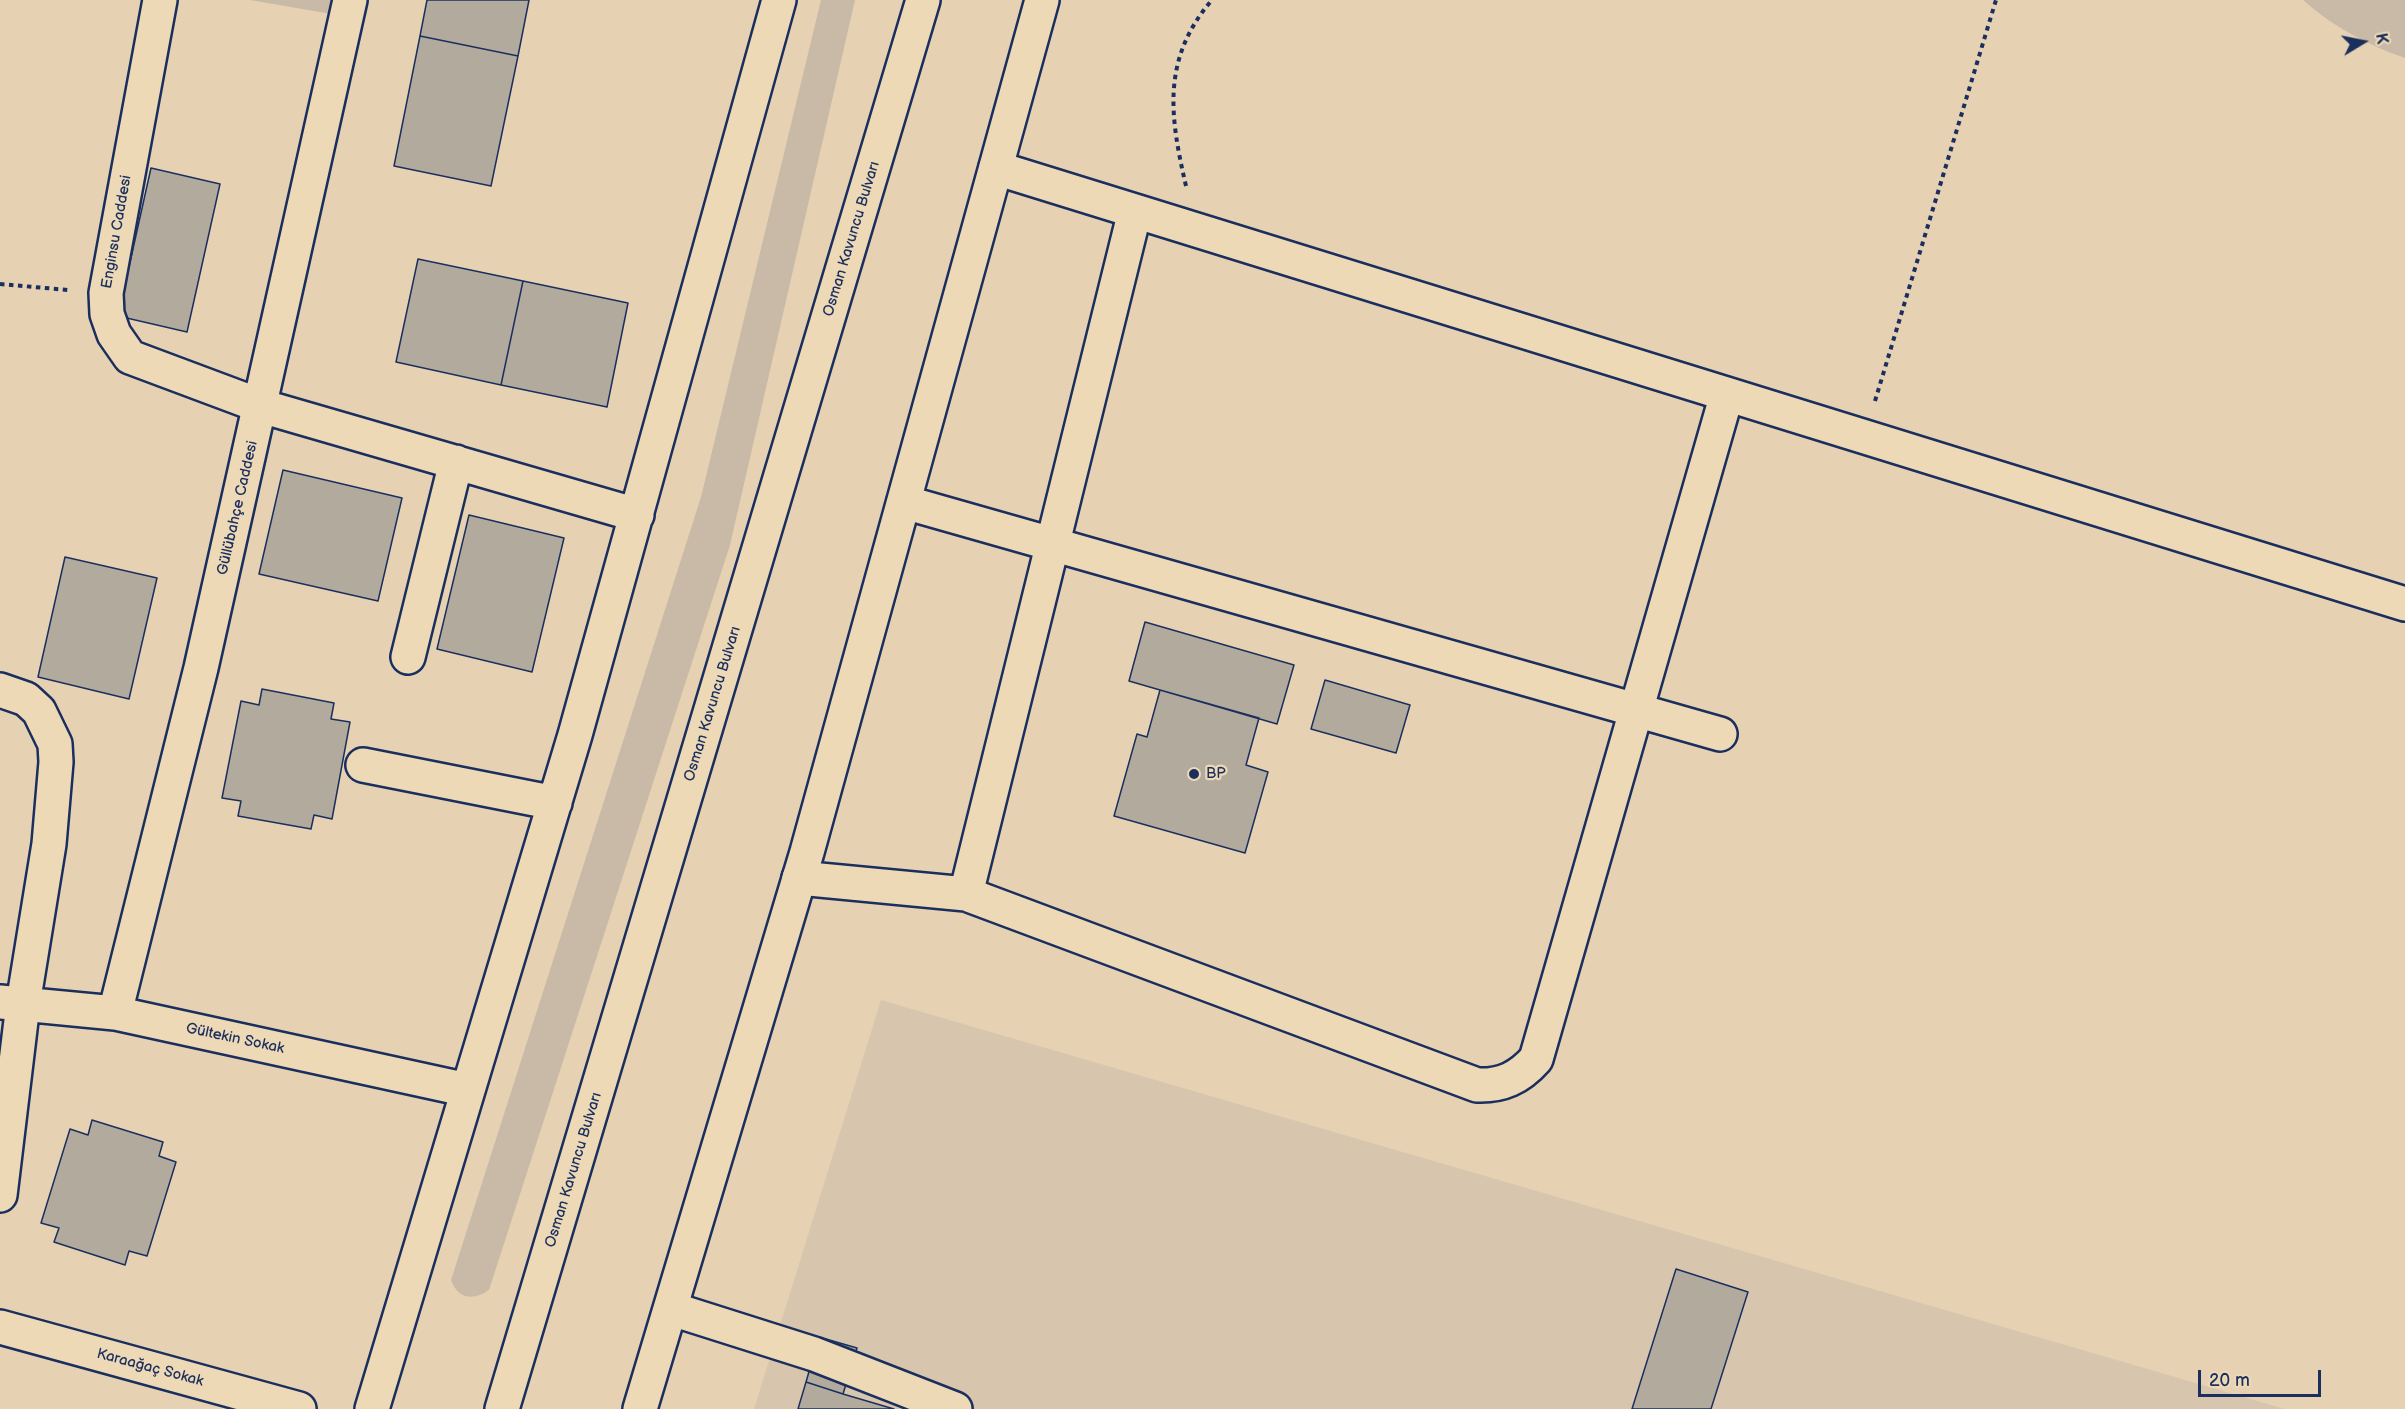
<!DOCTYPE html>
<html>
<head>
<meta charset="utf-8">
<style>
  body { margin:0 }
  #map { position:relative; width:2405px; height:1409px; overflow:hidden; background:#e6d2b3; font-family:"Balsamiq Sans",sans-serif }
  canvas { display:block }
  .north { position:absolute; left:2333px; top:12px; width:60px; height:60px; -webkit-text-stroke:4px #eed9b7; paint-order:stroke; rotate:80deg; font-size:16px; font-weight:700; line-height:24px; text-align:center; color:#1b2f5e }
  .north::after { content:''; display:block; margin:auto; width:21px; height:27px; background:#1b2f5e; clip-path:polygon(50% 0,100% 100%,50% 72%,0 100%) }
  .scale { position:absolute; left:2198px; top:1370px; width:123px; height:27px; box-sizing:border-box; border:3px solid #1b2f5e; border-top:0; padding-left:8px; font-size:18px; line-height:21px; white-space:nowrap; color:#1b2f5e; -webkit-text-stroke:4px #eed9b7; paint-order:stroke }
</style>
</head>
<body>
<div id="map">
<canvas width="2405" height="1409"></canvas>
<div class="north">K</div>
<div class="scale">20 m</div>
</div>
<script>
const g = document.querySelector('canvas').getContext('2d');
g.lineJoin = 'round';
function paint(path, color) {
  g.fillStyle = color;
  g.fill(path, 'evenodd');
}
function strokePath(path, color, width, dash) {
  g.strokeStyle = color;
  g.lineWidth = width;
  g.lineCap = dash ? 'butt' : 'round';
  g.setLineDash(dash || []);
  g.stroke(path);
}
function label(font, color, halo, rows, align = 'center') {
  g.font = font + ' "Balsamiq Sans",sans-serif';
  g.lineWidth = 4.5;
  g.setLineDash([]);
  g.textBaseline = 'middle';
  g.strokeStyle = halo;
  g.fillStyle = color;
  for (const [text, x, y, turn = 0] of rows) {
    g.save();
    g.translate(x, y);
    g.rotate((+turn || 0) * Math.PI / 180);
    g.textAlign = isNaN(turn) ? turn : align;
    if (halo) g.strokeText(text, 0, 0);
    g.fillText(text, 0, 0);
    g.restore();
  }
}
const built = new Path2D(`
  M881,1000L2285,1409H754Z`);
const green = new Path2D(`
  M250,0H339L337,15Z
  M821,0H855L730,545L489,1290C473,1301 458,1299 451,1280L701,497Z
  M2303,0H2405V58C2368,45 2333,27 2303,0Z`);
const building = new Path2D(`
  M427,0H529L518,56L420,36Z
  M420,36L518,56L491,186L394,166Z
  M151,168L220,184L187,332L118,316Z
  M418,259L523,281L501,385L396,362Z
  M523,281L628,303L607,407L501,385Z
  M283,470L402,498L378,601L259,574Z
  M469,515L564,538L532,672L437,649Z
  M65,557L157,578L129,699L38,677Z
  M1145,622L1294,665L1277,724L1129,681Z
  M1325,680L1410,705L1396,753L1311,729Z
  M262,689L334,703L331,719L350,722L332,819L314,815L311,829L238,816L241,801L222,798L241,701L259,705Z
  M1160,690L1259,718L1246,765L1268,772L1245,853L1114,816L1137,734L1147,737Z
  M92,1120L163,1142L159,1156L176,1162L147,1256L129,1251L125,1265L54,1242L59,1228L41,1223L70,1129L88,1135Z
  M1676,1269L1748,1292L1711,1409H1632Z
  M819,1337L857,1348L843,1394L806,1382Z
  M806,1382L843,1394L894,1409H798Z`);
const path = new Path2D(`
  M1186,186C1170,117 1161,59 1212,0
  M0,284L68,290
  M1875,401L1996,0`);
const minor = new Path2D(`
  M160,0L106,293L107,314L114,334L130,357L261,406L637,515
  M996,168L2405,604
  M904,502L1720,734
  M408,657L456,462
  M0,690L26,699L39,711L55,744L56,762L49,844L23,1004L0,1195
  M363,765L555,803
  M799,878L966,894L1477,1085C1502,1086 1519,1078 1536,1059L1727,394
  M966,894L1135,211
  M0,1002L115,1013L468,1090
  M115,1013L201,668L350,0
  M672,1309L814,1354L955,1409
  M0,1327L299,1409
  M372,1409L575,735L779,0`);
const highway = new Path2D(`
  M502,1409L923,0
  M640,1409L807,852L1042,0`);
const markers = [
  [1194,774,6,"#1b2f5e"]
];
const streetNames = [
  ["Enginsu Caddesi",117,232,-80],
  ["Osman Kavuncu Bulvarı",852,239,-73],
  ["Güllübahçe Caddesi",238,508,-77],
  ["Osman Kavuncu Bulvarı",713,704,-73],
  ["Gültekin Sokak",235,1039,12],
  ["Osman Kavuncu Bulvarı",574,1170,-73],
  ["Karaağaç Sokak",150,1368,15]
];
const poiNames = [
  ["BP",1206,774]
];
paint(built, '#d7c6ad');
paint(green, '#c8baa7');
paint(building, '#b3aa9e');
strokePath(building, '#1b2f5e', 1.5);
strokePath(minor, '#1b2f5e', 38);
strokePath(highway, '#1b2f5e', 38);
strokePath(path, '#1b2f5e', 4, [4.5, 4.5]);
strokePath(minor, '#eed9b7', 33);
strokePath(highway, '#eed9b7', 33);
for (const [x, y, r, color] of markers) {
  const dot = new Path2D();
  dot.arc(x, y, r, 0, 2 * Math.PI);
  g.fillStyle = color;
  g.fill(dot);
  strokePath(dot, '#eed9b7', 2);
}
label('15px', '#1b2f5e', '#eed9b7', streetNames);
label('15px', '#1b2f5e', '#eed9b7', poiNames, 'left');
</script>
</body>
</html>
